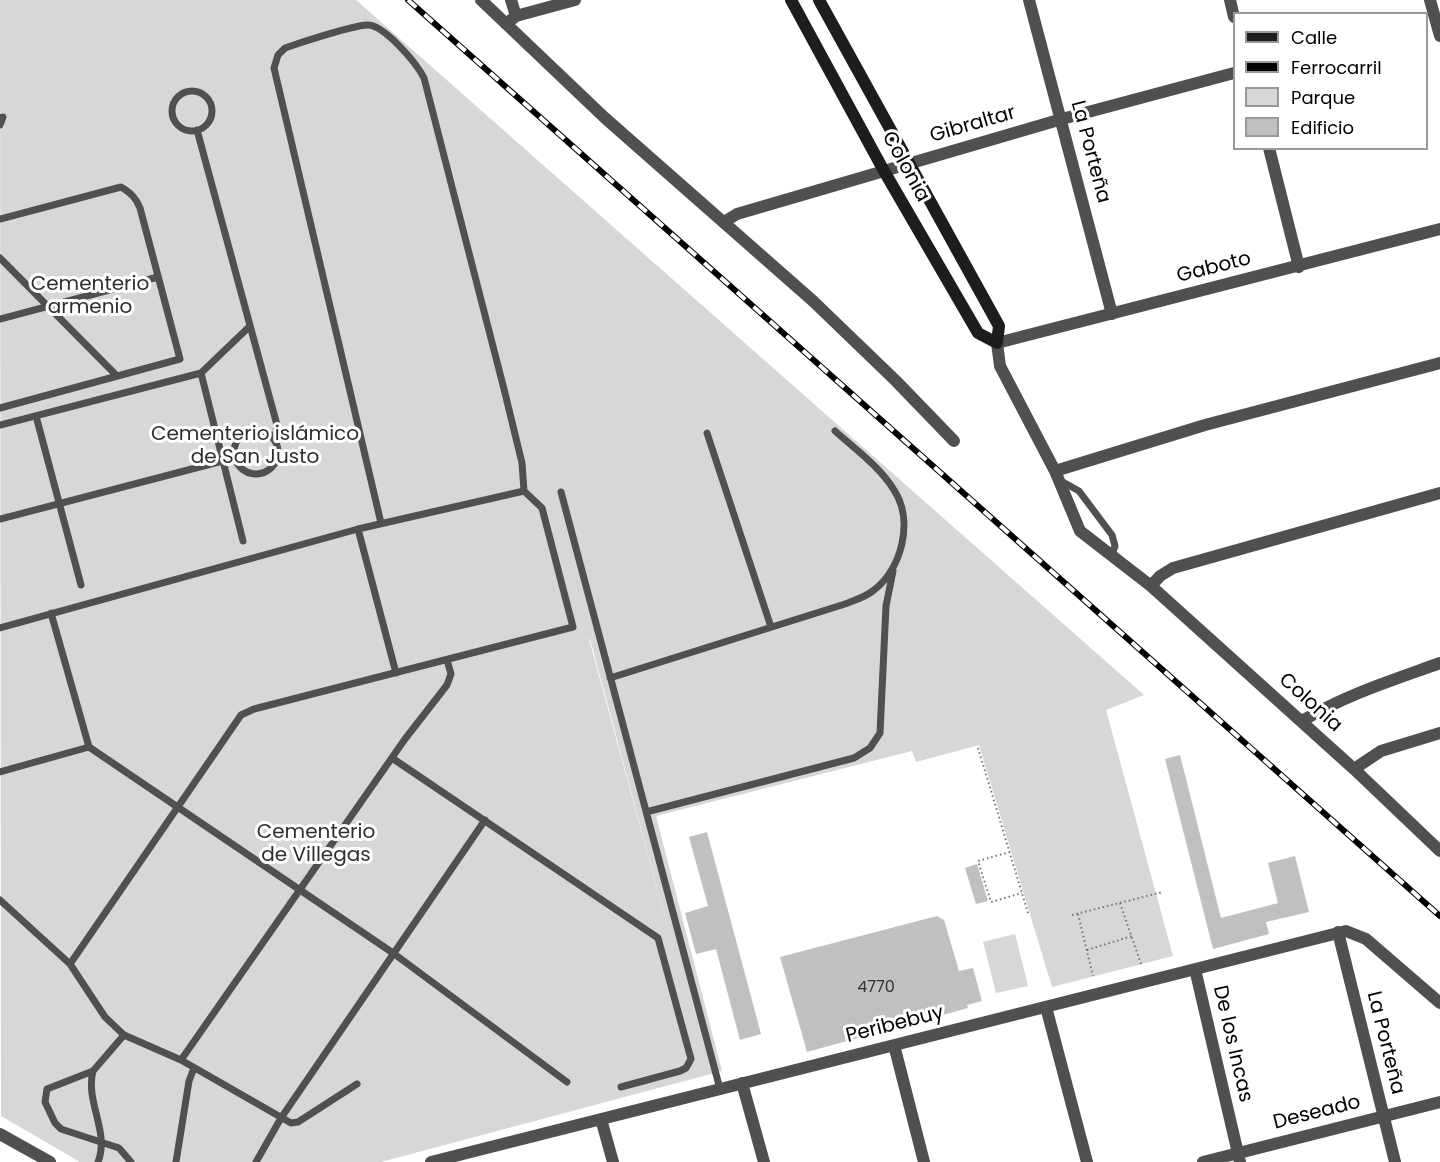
<!DOCTYPE html>
<html>
<head>
<meta charset="utf-8">
<style>
  body { margin:0 }
  #map { position:relative; width:1440px; height:1162px; overflow:hidden; background:#fff; font-family:Poppins,sans-serif }
  canvas { display:block }
  .legend { position:absolute; left:1233px; top:12px; width:195px; height:138px; box-sizing:border-box; background:#fff; border:2px solid #999; margin:0; padding:8px 10px; list-style:none; font-size:18px; color:#000 }
  .legend li { display:flex; align-items:center; gap:12px; height:30px }
  .legend b { width:30px; border:2px solid #999 }
</style>
</head>
<body>
<div id="map">
<canvas width="1440" height="1162"></canvas>
<ul class="legend">
<li><b style="height:8px;background:#1d1d1d"></b>Calle</li>
<li><b style="height:8px;background:#000"></b>Ferrocarril</li>
<li><b style="height:16px;background:#d7d7d7"></b>Parque</li>
<li><b style="height:16px;background:#c0c0c0"></b>Edificio</li>
</ul>
</div>
<script>
const g = document.querySelector('canvas').getContext('2d');
g.lineJoin = 'round';
function paint(path, color) {
  g.fillStyle = color;
  g.fill(path, 'evenodd');
}
function strokePath(path, color, width, dash) {
  g.strokeStyle = color;
  g.lineWidth = width;
  g.lineCap = dash ? 'butt' : 'round';
  g.setLineDash(dash || []);
  g.stroke(path);
}
function label(font, color, halo, rows, align = 'center') {
  g.font = font + ' Poppins,sans-serif';
  g.lineWidth = 6;
  g.setLineDash([]);
  g.textBaseline = 'middle';
  g.strokeStyle = halo;
  g.fillStyle = color;
  for (const [text, x, y, turn = 0] of rows) {
    g.save();
    g.translate(x, y);
    g.rotate((+turn || 0) * Math.PI / 180);
    g.textAlign = isNaN(turn) ? turn : align;
    if (halo) g.strokeText(text, 0, 0);
    g.fillText(text, 0, 0);
    g.restore();
  }
}
const green = new Path2D(`
  M0,0H356L1144,695L1106,710L1173,956L1052,987L979,745L916,762L912,751L656,816L722,1071L381,1162H80L1,1116ZM589,639H590L677,962Z
  M1015,934L1028,986L996,993L983,942Z`);
const building = new Path2D(`
  M1180,755L1221,918L1278,903L1268,863L1295,856L1309,912L1266,922L1269,934L1213,949L1165,759Z
  M707,832L761,1034L740,1040L716,949L696,954L685,913L708,906L689,837Z
  M977,864L988,901L976,904L965,868Z
  M937,916L944,920L959,971L973,968L982,1001L967,1005L968,1008L807,1052L780,957Z`);
const path = new Path2D(`
  M978,748L1028,913
  M1010,852L978,861L991,902L1022,893
  M1120,903L1141,964
  M1078,914L1093,976
  M1072,915L1163,892
  M1087,950L1132,936`);
const lane = new Path2D(`
  M172 111a20 20 0 1 1 40 0a20 20 0 1 1-40 0Z
  M0,118L3,117L0,125
  M197,130L277,425L275,441
  M0,219L121,187C131,193 136,198 140,208L180,359L0,408
  M0,258L117,376
  M0,319L158,277
  M36,416L81,585
  M0,425L201,373
  M234 452a22 22 0 1 1 44 0a22 22 0 1 1-44 0Z
  M707,433L771,627
  M1061,481L1079,491L1112,535L1115,546L1111,557
  M561,492L720,1089
  M0,519L234,458
  M358,529L396,673
  M243,541L201,373L250,326
  M51,613L89,747L393,953L567,1082
  M0,628L358,529L524,491
  M610,678L845,604C855,600 866,597 874,590C902,569 914,520 894,490C880,467 855,449 835,431
  M392,758L658,938L691,1059L686,1068L680,1071L621,1087
  M0,772L89,747
  M646,812L854,758L870,748L880,733L886,606L893,571
  M0,900L70,964
  M124,1035L105,1017L70,964L241,715L254,709L573,627L542,508L524,491L522,463L504,389L424,78C417,64 384,24 367,25C351,26 302,42 285,48L278,55L274,68L381,523
  M181,1060L405,739L447,685L451,674L447,660
  M93,1071L47,1089L45,1102L55,1123L61,1129L119,1148L131,1162
  M98,1162C110,1132 85,1102 93,1071L124,1035L181,1060L291,1123L298,1122L357,1084
  M176,1162L189,1081L194,1068
  M256,1162L281,1118L485,820`);
const street = new Path2D(`
  M481,0L605,118L813,301L896,381L954,441
  M511,0L516,16
  M1029,0L1112,314
  M1230,0L1234,17
  M1430,0L1440,36
  M506,24L516,16L575,0
  M1269,148L1299,267
  M724,222L737,214L1062,119L1234,73
  M1440,229L997,343L1000,366L1055,471L1080,531L1151,586L1354,769L1440,851
  M1055,471L1205,425L1440,363
  M1151,586L1160,576L1173,568L1440,493
  M1302,721C1345,695 1393,680 1440,663
  M1354,769L1381,751L1440,733
  M1338,932L1395,1162
  M1195,969L1240,1162
  M1046,1007L1087,1162
  M894,1045L924,1162
  M742,1083L764,1162
  M601,1119L613,1162
  M0,1134L50,1162
  M431,1162L1346,931L1366,939L1440,1003
  M1203,1162L1440,1102`);
const secondary = new Path2D(`
  M791,0L884,171L978,333L997,343L999,326L819,0`);
const rail = new Path2D(`
  M408,0L1440,916`);
const numberNames = [
  ["4770",876,988]
];
const streetNames = [
  ["Gibraltar",973,125,-16],
  ["La Porteña",1090,152,75],
  ["Colonia",905,167,61],
  ["Gaboto",1214,268,-14],
  ["Colonia",1310,703,42],
  ["Peribebuy",895,1025,-14],
  ["La Porteña",1385,1043,76],
  ["De los Incas",1232,1044,77],
  ["Deseado",1317,1113,-14]
];
const parkNames = [
  ["Cementerio",90,285],
  ["armenio",90,308],
  ["Cementerio islámico",255,435],
  ["de San Justo",255,458],
  ["Cementerio",316,833],
  ["de Villegas",316,856]
];
paint(green, '#d7d7d7');
paint(building, '#c0c0c0');
strokePath(path, '#727272', 2, [1.5, 3]);
strokePath(lane, '#505050', 7);
strokePath(street, '#505050', 12);
strokePath(secondary, '#1d1d1d', 12);
strokePath(rail, '#000', 6);
strokePath(rail, '#fff', 4, [11]);
label('16px', '#303030', null, numberNames);
label('20px', '#000', '#fff', streetNames);
label('20px', '#2e2e2e', '#fff', parkNames);
</script>
</body>
</html>
